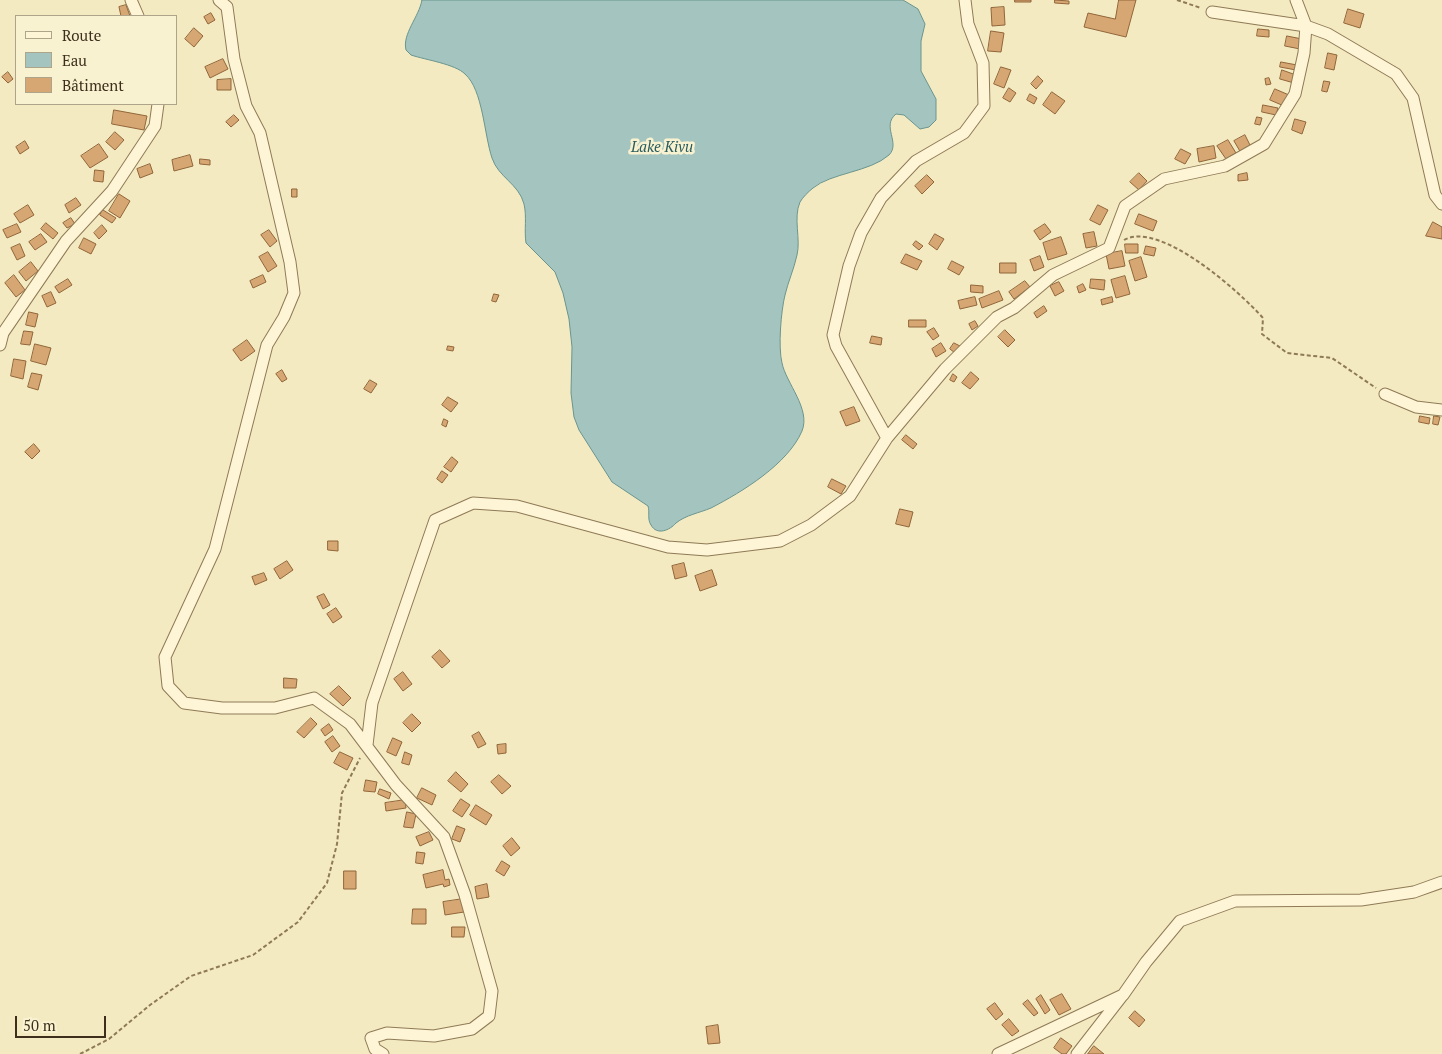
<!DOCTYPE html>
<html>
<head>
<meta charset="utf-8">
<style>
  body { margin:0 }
  #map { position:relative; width:1442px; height:1054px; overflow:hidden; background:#f3eac1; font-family:"PT Serif",serif }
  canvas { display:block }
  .legend { position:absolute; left:15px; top:15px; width:162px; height:90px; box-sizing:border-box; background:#f9f2d1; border:1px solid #aea489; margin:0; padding:6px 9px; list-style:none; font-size:15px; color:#3d2f1c }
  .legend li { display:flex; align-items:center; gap:10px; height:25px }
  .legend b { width:25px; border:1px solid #aea489 }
  .scale { position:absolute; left:15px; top:1016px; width:91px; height:22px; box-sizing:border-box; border:2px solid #3d2f1c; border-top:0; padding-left:6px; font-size:15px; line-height:18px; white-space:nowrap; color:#3d2f1c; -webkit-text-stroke:4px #f9f2d1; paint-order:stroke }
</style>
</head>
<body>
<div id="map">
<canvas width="1442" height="1054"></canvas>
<ul class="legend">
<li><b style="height:6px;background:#fdf5d5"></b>Route</li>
<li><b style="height:14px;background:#a4c5bf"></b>Eau</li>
<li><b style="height:14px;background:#d6a772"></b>Bâtiment</li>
</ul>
<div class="scale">50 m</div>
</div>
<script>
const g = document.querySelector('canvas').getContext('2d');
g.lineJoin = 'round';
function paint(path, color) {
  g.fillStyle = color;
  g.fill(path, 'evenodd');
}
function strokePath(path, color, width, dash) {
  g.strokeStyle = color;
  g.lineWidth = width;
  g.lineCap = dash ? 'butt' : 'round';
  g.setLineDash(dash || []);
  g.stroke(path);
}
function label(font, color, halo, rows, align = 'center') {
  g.font = font + ' "PT Serif",serif';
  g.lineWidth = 5;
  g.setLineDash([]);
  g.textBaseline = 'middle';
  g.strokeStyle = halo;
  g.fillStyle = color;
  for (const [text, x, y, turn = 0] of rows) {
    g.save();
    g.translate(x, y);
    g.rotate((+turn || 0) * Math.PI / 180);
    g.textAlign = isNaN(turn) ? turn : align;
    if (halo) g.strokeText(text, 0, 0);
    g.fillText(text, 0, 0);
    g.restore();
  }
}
const water = new Path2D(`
  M422,0H903L918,9L925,24L921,41V71L936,99V120L929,127L920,129L904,115L896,114C881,126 901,143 889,155C870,172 831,173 813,188C808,192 803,197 800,202C793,218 801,239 797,255C794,269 788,282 785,295C781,311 778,347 782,363C786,383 811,409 802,431C788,464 742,492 711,508C699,513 686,515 676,523C670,530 657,536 651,525C647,519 650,512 648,506L612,482L579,430L574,417L571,393L572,347L569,319L563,293L555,272L526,243C524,230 527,217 524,204C519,184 498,177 492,158C484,134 483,90 465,74C455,64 426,60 411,55L406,50C402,34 419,17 422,0Z`);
const building = new Path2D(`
  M1015,0H1031V2H1015Z
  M1055,0L1069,1V4L1055,3Z
  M1119,0H1136L1126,37L1084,27L1088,13L1115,19Z
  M126,5L130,16H121L119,7Z
  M1004,7L1005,25L992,26L991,8Z
  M1348,9L1364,14L1360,28L1344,23Z
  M211,13L215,20L208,24L204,17Z
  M194,28L203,36L194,47L185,39Z
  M1258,29L1269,30V37L1257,36Z
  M991,31L1004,33L1001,52L988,51Z
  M1287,36L1302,39L1300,49L1285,46Z
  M1328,53L1337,55L1334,70L1325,68Z
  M223,59L228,69L210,78L205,67Z
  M1281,62L1297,65L1296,70L1280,67Z
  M1001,67L1011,70L1004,88L994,84Z
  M1282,70L1296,75L1294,83L1280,79Z
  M8,72L13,79L8,83L2,77Z
  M1038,76L1043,81L1036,89L1031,84Z
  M1269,78L1271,84L1266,85L1265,79Z
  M231,79V90H217V80Z
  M1324,81L1330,82L1327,92L1322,91Z
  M1009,88L1016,93L1010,102L1003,98Z
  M1275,89L1289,95L1284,106L1270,100Z
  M1052,92L1065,101L1055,114L1043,105Z
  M1030,94L1037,98L1034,104L1027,100Z
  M1263,105L1278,108L1276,115L1262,112Z
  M114,110L147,116L144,130L112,124Z
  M234,115L239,120L231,127L226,122Z
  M1257,117L1262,118L1260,125L1255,124Z
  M1295,119L1306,122L1302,134L1292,130Z
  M115,132L124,140L115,150L106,142Z
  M1245,135L1251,147L1241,153L1234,141Z
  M1228,140L1236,153L1226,159L1217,146Z
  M25,141L29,148L20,154L16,147Z
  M99,144L108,157L90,168L81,156Z
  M1214,146L1216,158L1199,162L1197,149Z
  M1181,149L1191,154L1185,164L1175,159Z
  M190,155L193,166L174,171L172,160Z
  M200,159L210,160V165L200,164Z
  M150,164L153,173L140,178L137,169Z
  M95,170L104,171L103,182L94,181Z
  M1139,173L1147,181L1139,190L1130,182Z
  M1247,173L1248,180L1238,181V175Z
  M927,175L934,182L922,194L915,186Z
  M292,189H297V197H292Z
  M119,194L130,201L120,218L109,211Z
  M76,198L81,205L69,213L65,205Z
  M28,205L34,215L20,223L14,214Z
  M1098,205L1108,210L1100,225L1090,220Z
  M103,210L116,218L112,223L100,215Z
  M1139,214L1157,221L1153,231L1135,224Z
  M71,218L75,224L67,228L63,223Z
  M1433,222L1442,227V239L1426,236Z
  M46,223L58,233L53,239L41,229Z
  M17,224L21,232L7,238L3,230Z
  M1045,224L1051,232L1040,240L1034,231Z
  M102,225L107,231L99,239L94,233Z
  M269,230L277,241L270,247L261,235Z
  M1094,232L1097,246L1086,248L1083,234Z
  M41,234L47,242L35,250L29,242Z
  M935,234L944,239L937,250L929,244Z
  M1061,237L1067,254L1048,260L1043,243Z
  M84,238L96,244L91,254L79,248Z
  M916,241L923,246L919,250L913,245Z
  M20,244L25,256L17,260L11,248Z
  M1125,244H1138V253H1126Z
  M1146,246L1156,248L1154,256L1144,254Z
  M1122,251L1125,266L1109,269L1106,254Z
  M268,252L277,266L268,272L259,257Z
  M906,254L922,261L917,270L901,263Z
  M1040,256L1044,267L1034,271L1030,260Z
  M1141,257L1147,277L1135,281L1129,261Z
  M952,261L964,267L959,275L948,269Z
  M31,262L38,271L26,281L19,272Z
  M1000,263H1016V273H1000Z
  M14,275L25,290L16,297L5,283Z
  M263,275L266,282L253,288L250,281Z
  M1125,276L1130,294L1116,298L1111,280Z
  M68,279L72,285L59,293L55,287Z
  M1091,279L1105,280L1104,290L1090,288Z
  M1025,281L1030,287L1014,299L1009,292Z
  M1059,282L1064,291L1055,296L1050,286Z
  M1083,284L1086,290L1079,293L1077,287Z
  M971,285L983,286V293L971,292Z
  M999,291L1003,300L982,308L979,299Z
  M51,292L56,303L47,307L42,296Z
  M494,294L499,295L496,302L492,301Z
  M975,297L977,305L960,309L958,301Z
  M1112,297L1113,302L1102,305L1101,300Z
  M1044,306L1047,311L1037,318L1034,313Z
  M29,312L38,314L35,327L26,325Z
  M909,320H926V327H909Z
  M975,321L978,326L972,330L969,324Z
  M934,328L939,336L933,340L927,332Z
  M1005,330L1015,340L1008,347L998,337Z
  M24,331L33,332L30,345L21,344Z
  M872,336L882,338L881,345L870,343Z
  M247,340L255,351L241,361L233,350Z
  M941,343L946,351L936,357L932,349Z
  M954,343L960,346L955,353L950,349Z
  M35,344L51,348L46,365L31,361Z
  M448,346L454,347L453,351L447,350Z
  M14,359L26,361L23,379L11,376Z
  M282,370L287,379L282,382L276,374Z
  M971,372L979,379L970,389L962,383Z
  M32,373L42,375L38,390L28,387Z
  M953,374L957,377L954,382L950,380Z
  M370,380L377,384L371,393L364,389Z
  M448,397L458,403L451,412L442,405Z
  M854,407L860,421L846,426L840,412Z
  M1420,416L1430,418L1429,424L1419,422Z
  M1434,416L1440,417L1438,425L1433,424Z
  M444,419L448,421L446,427L442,425Z
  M906,435L917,444L913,449L902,440Z
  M34,444L40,451L32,459L25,452Z
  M452,457L458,462L451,472L444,467Z
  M442,471L448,475L442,483L437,479Z
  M832,479L846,486L841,494L828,487Z
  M900,509L913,512L909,527L896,524Z
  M328,541H338V551L328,550Z
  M287,561L293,570L280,579L274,569Z
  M684,563L687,576L675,579L672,566Z
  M712,570L717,585L700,591L695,576Z
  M264,573L267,580L255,585L252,577Z
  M324,594L330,605L323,609L317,597Z
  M336,608L342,617L333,623L327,614Z
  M440,650L450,661L442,668L432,657Z
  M403,672L412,684L403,691L394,679Z
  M284,678L297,679L296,688H284Z
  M339,686L351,698L343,706L330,694Z
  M412,714L421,723L412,732L403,723Z
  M311,718L317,724L304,738L297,732Z
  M329,724L333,730L325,736L321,730Z
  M479,732L486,744L478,748L472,736Z
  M333,736L340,746L332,752L325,742Z
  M393,738L402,742L396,756L387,752Z
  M506,744V753L498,754L497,745Z
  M340,752L353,758L347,770L334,763Z
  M405,752L412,755L409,765L402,763Z
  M456,772L468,784L461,792L448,781Z
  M499,775L511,786L502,794L491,782Z
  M366,780L377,782L375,792L364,791Z
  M422,788L436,795L432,805L417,798Z
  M380,789L391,793L389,799L378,794Z
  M461,799L470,805L462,817L453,811Z
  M405,800L406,808L386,811L385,803Z
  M476,805L492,815L486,825L470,815Z
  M407,812L416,814L413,828L404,827Z
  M457,826L465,829L460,842L452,839Z
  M429,832L433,840L420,846L416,837Z
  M512,838L520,848L511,856L503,846Z
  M417,852L425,853L423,864L416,863Z
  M502,861L510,866L504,876L496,871Z
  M443,870L445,880L449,879L450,885L444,887L443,884L426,888L423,875Z
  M344,871H356V889H344Z
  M487,884L489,897L477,899L475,887Z
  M463,899L464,912L445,915L443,902Z
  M413,909H426V924H412Z
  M452,927H465L464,937H452Z
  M1062,994L1071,1009L1059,1015L1050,1000Z
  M1041,995L1050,1010L1045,1014L1036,999Z
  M1028,1000L1038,1013L1034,1016L1023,1004Z
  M995,1003L1003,1014L996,1020L987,1009Z
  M1135,1011L1145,1020L1139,1027L1129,1018Z
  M1009,1019L1019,1031L1012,1036L1002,1025Z
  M718,1025L720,1043L708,1044L706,1027Z
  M1061,1038L1072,1046L1066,1054H1062L1054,1048Z
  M1094,1046L1104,1054H1088Z`);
const path = new Path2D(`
  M1177,0L1201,8
  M1124,240C1160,220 1240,292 1263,318L1262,334L1287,353L1332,358L1376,388
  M80,1054L109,1039L150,1005L191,976L253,955L298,922L327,883L337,844L342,793L360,758`);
const street = new Path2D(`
  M131,0L138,16
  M219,0L227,7L234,59L246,106L260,133L290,262L294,293L284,317L267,345L215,549L165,657L168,686L184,703L222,708H275L314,698L350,724L396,785L444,837L465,895L492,991L489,1016L472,1029L434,1036L387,1033L371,1038L375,1049L383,1054
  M1212,12L1306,26L1328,34L1396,74L1413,98L1435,195L1442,204
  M0,345L3,333L66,241L112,191L155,126L158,104
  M1385,394L1416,407L1442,410
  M887,438L836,346L833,335L849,266L861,233L881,198L916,161L964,133L984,106L983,63L968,24L965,0
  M367,745L372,703L435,520L473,503L517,506L668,547L707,550L780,541L811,525L850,496L887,438L945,369L997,317L1014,308L1053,275L1109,248L1125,206L1164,179L1225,166L1264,144L1295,94L1304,53L1306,26L1296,0
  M998,1054L1123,995L1146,962L1180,921L1235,901L1361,900L1414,892L1442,882
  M1077,1054L1122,996`);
const waterNames = [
  ["Lake Kivu",662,148]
];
paint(water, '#a4c5bf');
strokePath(water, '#69948e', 1);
paint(building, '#d6a772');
strokePath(building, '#916539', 1);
strokePath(street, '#8f7a56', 13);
strokePath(path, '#8f7a56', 2, [4, 2.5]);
strokePath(street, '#fdf5d5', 11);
label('italic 15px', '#295c5e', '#f9f2d1', waterNames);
</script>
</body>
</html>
